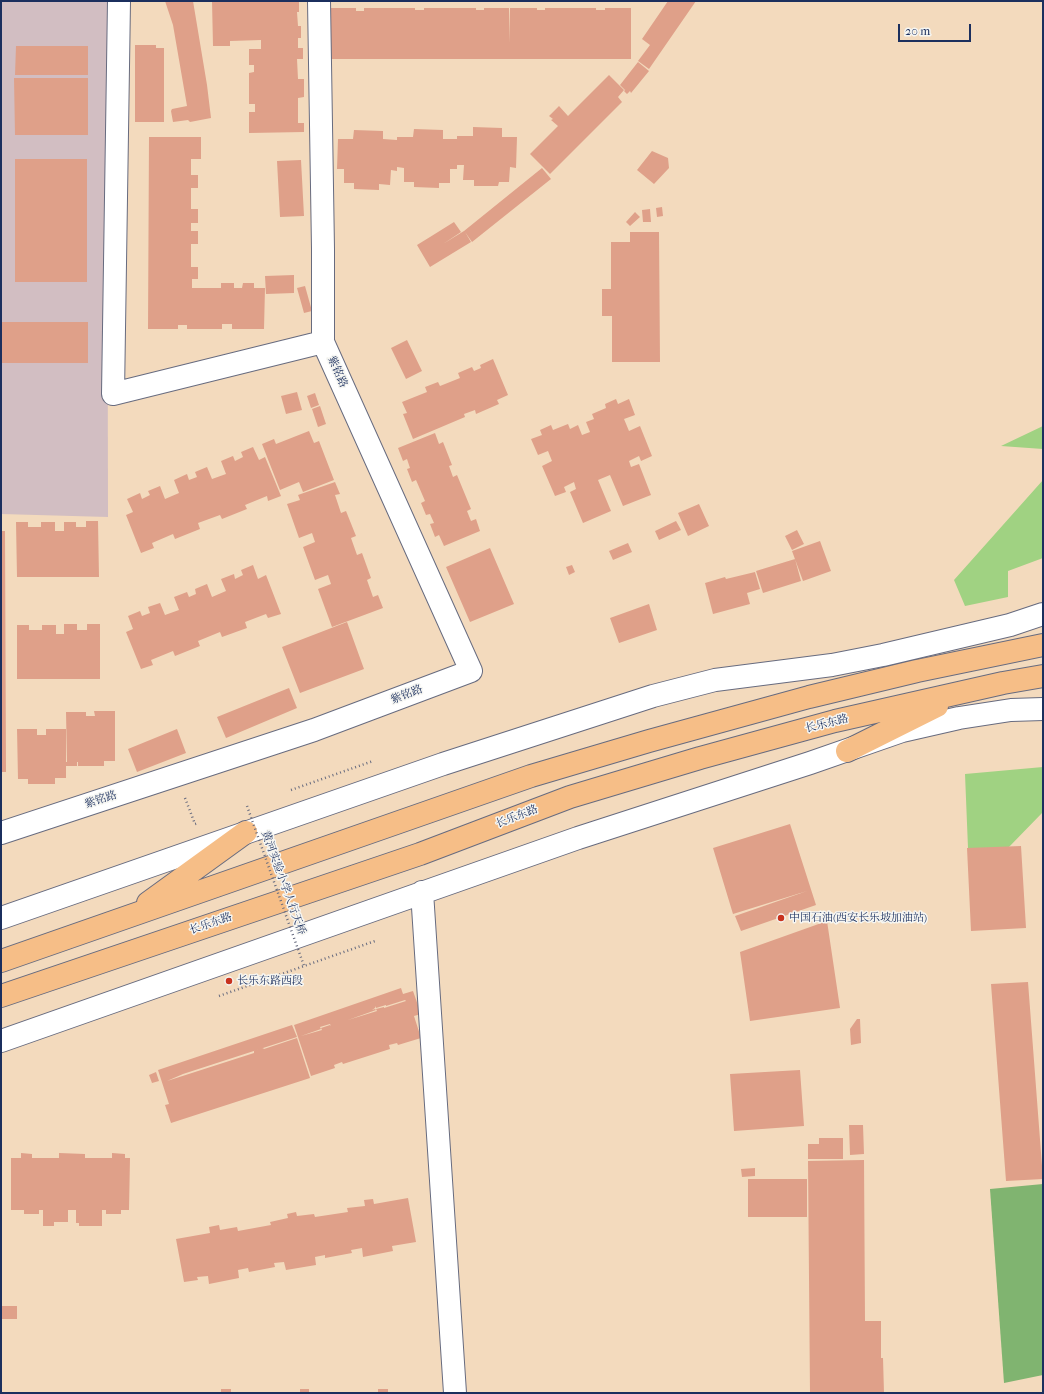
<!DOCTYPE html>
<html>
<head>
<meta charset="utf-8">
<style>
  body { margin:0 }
  #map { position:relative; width:1044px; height:1394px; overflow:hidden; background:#f3dabd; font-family:"IM FELL French Canon",serif }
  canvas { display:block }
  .frame { position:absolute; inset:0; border:2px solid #1b2f5e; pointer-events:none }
  .scale { position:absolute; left:898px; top:24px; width:73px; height:18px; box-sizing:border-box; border:2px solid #1b2f5e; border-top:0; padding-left:5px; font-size:12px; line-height:14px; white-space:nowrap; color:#1b2f5e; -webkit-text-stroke:3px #f6f6f2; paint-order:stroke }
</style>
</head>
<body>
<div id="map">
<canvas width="1044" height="1394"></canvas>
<div class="frame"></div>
<div class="scale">20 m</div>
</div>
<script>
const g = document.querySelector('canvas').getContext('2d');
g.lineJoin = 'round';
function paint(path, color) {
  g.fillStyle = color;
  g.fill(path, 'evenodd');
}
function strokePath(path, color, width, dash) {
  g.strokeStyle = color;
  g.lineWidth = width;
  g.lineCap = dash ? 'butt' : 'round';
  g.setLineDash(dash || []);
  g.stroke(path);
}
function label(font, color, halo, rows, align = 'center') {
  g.font = font + ' "IM FELL French Canon","Noto Serif SC",serif';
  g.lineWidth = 3;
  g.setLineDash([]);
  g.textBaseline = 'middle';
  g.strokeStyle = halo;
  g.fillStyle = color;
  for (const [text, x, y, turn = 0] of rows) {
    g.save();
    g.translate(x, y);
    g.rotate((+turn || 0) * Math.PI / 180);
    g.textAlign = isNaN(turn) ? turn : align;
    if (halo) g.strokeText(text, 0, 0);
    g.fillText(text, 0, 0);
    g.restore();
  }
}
const industrial = new Path2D(`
  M1,1H107L108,517L1,514Z`);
const green = new Path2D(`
  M1043,426V449L1001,446Z
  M1043,480V558L1008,571V597L965,606L954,580Z
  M1043,767V812L1008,848H968L965,774Z`);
const forest = new Path2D(`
  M1043,1184V1375L1004,1383L990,1189Z`);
const building = new Path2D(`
  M165,1H193L207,85L211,118L190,122L188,120L173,122L171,111L172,109L187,106L173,25Z
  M212,1H299V12H297L298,26H301V38H298V48H303V59H297L298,79H304V97L298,98V123H304V132L249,133V112H255V104H249V73L254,72V65H249V49H261V40L230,41V46H213Z
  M668,1H696L649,69L638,61L650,45L642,39Z
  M330,8H356V11H364V8H415V10H424V8H476V10H484V8H509L510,43V8H537V10H545V8H596V10H605V8H631V59H330Z
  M135,45H156V48H164V122H135Z
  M16,46H88V75H15Z
  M638,62L649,71L631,93L630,91L627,94L624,91L627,88L625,90L620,85Z
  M609,75L624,90L618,97L622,102L550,174L530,154L558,126L551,120L553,119L549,116L559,106L568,116Z
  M14,78H88V135H15Z
  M473,127L502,128V137H517L516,168L510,167L509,182H499L498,186H474V180H463L464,165H457V169H450V183H439V188L414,187V182H404V168L397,167V171L391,170L390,185L379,184V190L354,189V183H344V169H337L338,139H353L354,130L383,131V139L397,140V137H413L414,129L443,130V139H457V136H473Z
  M149,137H201V159H191V175H198V188H191V209H198V223H191V231H198V244H191V267H198V279H192V288H221V283H234V288H242L243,283H254V288H265L264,329H232V324H222V329H187V325H178V329H148Z
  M652,151L668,158L669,168L654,184L637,170Z
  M15,159H87V282H15Z
  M301,160L304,216L280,217L277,161Z
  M542,168L551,179L472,242L465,232L471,242L430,267L417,245L430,237L436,248L430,237L454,222L461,232L443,244L464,231Z
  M662,207L663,216L657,217L656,208Z
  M650,209L651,222H643L642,210Z
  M635,212L640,217L630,226L626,222Z
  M630,232H659L660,362H612V316H602V289H611V242H630Z
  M294,275V293L266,294L265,276Z
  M305,286L312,311L304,313L297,288Z
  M1,322H88V363H1Z
  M407,340L422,371L406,379L391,348Z
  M493,359L508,395L497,400L499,404L476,414L475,410L464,414L465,417L413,439L403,414L407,413L402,402L427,392L425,387L438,382L440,386L460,378L458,373L472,367L474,371L481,368L480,365Z
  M297,392L302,410L286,414L281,396Z
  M315,393L319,405L311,408L307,396Z
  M616,399L618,404L629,399L635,415L624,419L629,431L640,426L652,456L641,461L639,456L629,461L631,467L639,464L651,495L623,506L610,475L598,480L611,511L583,523L570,492L576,489L574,482L564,487L566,492L555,496L542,466L552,461L548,451L538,455L531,439L542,435L540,430L551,425L553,430L568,424L570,429L578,425L582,435L590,432L586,422L594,419L592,414L606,408L605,404Z
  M320,406L326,424L318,427L312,409Z
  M309,431L314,443L319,441L334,480L303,492L299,482L280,490L262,444L274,439L276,444Z
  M435,433L439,444L443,442L452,465L449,466L453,477L457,475L471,509L467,511L471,521L476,519L480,531L444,546L439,535L435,537L430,524L434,523L430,514L426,515L421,503L425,501L416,480L412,482L407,469L410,468L407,459L403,461L398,448Z
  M253,447L259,460L265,457L281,496L268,501L267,496L245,505L247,509L222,519L220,515L198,523L200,529L175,539L173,534L152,543L154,548L141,553L126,515L133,512L127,499L140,493L142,499L150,495L148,491L160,486L165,499L179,493L174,480L187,474L189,480L197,477L195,472L207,467L212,479L226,474L221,461L233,456L235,461L243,457L241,452Z
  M335,482L340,494L335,495L341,513L346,511L356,536L351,538L357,555L362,553L371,578L367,580L373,597L378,595L383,608L332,627L318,589L331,584L328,575L315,580L303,547L315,542L312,533L299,538L287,504L300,500L298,495Z
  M699,504L709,526L688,536L678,513Z
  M86,521H98L99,577H17L16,522H28V527H41V522H55V531H64V522H76V527H86Z
  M676,521L681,530L659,540L655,531Z
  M797,530L804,544L792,550L785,536Z
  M1,531H5L6,772H1Z
  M820,541L831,571L803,581L792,551Z
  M628,543L632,552L613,560L609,551Z
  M490,548L514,604L470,622L446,567Z
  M795,559L801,581L763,593L756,571Z
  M253,565L258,579L266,575L281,614L268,618L266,614L245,622L247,628L222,637L220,632L198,641L200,646L175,656L173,651L151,660L153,665L141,669L126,632L133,629L128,616L140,611L142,616L150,613L148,607L160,603L165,615L179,610L174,597L187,592L189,597L196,594L195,589L207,584L212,597L226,591L221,579L234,574L235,579L243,575L241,570Z
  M572,565L575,572L569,575L566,567Z
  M755,572L760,589L747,593L750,604L713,614L705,583L725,577L726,579Z
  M649,604L657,630L619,643L610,618Z
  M347,622L364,669L300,693L282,647Z
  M64,624H77V630H87V624H100V679H17V625H29V630H42V625H56V634H64Z
  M289,688L297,708L226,738L217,717Z
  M94,711H115V761H104V766H78V762H67L66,712H86V716H95Z
  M17,729H37V735H46V729H66V762H77V766H66V778H55V784H28V779H18Z
  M177,729L186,753L137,772L128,749Z
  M790,824L816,905L741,931L735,916L807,891L733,914L713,848Z
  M1021,846L1026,928L971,931L967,848Z
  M827,921L840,1008L750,1021L740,952Z
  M1028,982L1043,1179L1006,1181L991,984Z
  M401,988L403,994L413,991L421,1014L414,1016L421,1038L398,1045L397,1043L389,1045L390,1049L343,1064L342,1062L334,1065L335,1068L311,1076L294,1025ZM405,1000L406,1001L384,1008V1007L376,1009L377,1011L348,1020L376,1010L375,1009L372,1010L375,1008V1006L376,1008L386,1005V1006ZM330,1024L331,1026L330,1025L321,1028L322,1030L301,1036L321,1029L320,1027Z
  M857,1019H860L861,1043L851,1045L850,1029Z
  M292,1025L297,1037L183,1074L167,1081L254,1053V1051L263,1048L264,1049L297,1038L310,1078L171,1123L165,1105L169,1104L158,1070Z
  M800,1070L804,1126L734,1131L730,1074Z
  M156,1072L159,1081L152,1083L149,1075Z
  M849,1125H863L864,1154L850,1155Z
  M819,1138H843V1159H808V1144H819Z
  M21,1153L32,1154V1158H59V1153L85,1154V1158H112V1153L125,1154V1158H130L129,1210H121V1214H106V1210H102V1226H79V1223H76V1210H68V1222H54V1226H43V1210H39V1214H24V1210H11V1158H21Z
  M864,1160L865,1321H881V1358H883L884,1393H810L808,1161Z
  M755,1168V1176L742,1177L741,1169Z
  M748,1179H807V1217H748Z
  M408,1198L416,1242L392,1246L393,1251L363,1257L362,1248L351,1250L352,1253L325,1258V1255L315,1257L316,1265L286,1270L284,1262L274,1263L275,1267L249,1272L248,1268L238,1270L239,1278L209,1284L208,1276L197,1277L198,1280L184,1282L176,1239L210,1233L209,1227L219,1225L220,1230L237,1227L238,1231L271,1225L270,1222L288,1218L287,1214L296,1212L297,1216L314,1214L315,1217L348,1212L347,1208L365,1206L364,1200L373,1199L374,1204Z
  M1,1306H17V1319H1Z
  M221,1389H231V1393H221Z
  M300,1389H309V1393H300Z
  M378,1389H388V1393H378Z`);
const path = new Path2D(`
  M291,790L373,761
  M185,798L195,824L198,823
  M219,996L375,941`);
const street = new Path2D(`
  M119,1L113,394L323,342
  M1,833L314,730L471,671L323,342V249L319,1
  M422,892L455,1393
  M1,918L443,764L653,696L715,680L832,665L883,655L1010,625L1043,614
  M1,1041L578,838L810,763L902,731L959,718L1011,710L1043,709`);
const primary = new Path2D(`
  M847,751L937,706
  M148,903L246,832
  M1,961L531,776L649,741L809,697L917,671L1043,645
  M1,996L420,854L570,797L700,758L835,721L1003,683L1043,676`);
const pathBridge = new Path2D(`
  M247,806L304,966`);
const markers = [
  [781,918,4,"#c8321e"],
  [229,981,4,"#c8321e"]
];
const streetNames = [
  ["紫铭路",337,372,66],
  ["紫铭路",407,695,-21],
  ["长乐东路",827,724,-14],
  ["紫铭路",101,800,-18],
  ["长乐东路",517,817,-21],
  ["黄河实验小学人行天桥",283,883,70],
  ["长乐东路",211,924,-19]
];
const poiNames = [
  ["中国石油(西安长乐坡加油站)",789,918],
  ["长乐东路西段",237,981]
];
paint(industrial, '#d2bec2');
paint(green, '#a0d282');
paint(forest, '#80b470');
paint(building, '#dfa089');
strokePath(street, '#676b7f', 24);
strokePath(primary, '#676b7f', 24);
strokePath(path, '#676b7f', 2.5, [1, 3]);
strokePath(street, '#fff', 22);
strokePath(primary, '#f6be87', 22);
strokePath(pathBridge, '#676b7f', 2.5, [1, 3]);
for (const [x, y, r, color] of markers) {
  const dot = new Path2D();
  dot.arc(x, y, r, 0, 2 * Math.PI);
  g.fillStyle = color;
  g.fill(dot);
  strokePath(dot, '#f6f6f2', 1.5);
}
label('11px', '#1b2f5e', '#f6f6f2', streetNames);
label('11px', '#1b2f5e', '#f6f6f2', poiNames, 'left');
</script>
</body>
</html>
